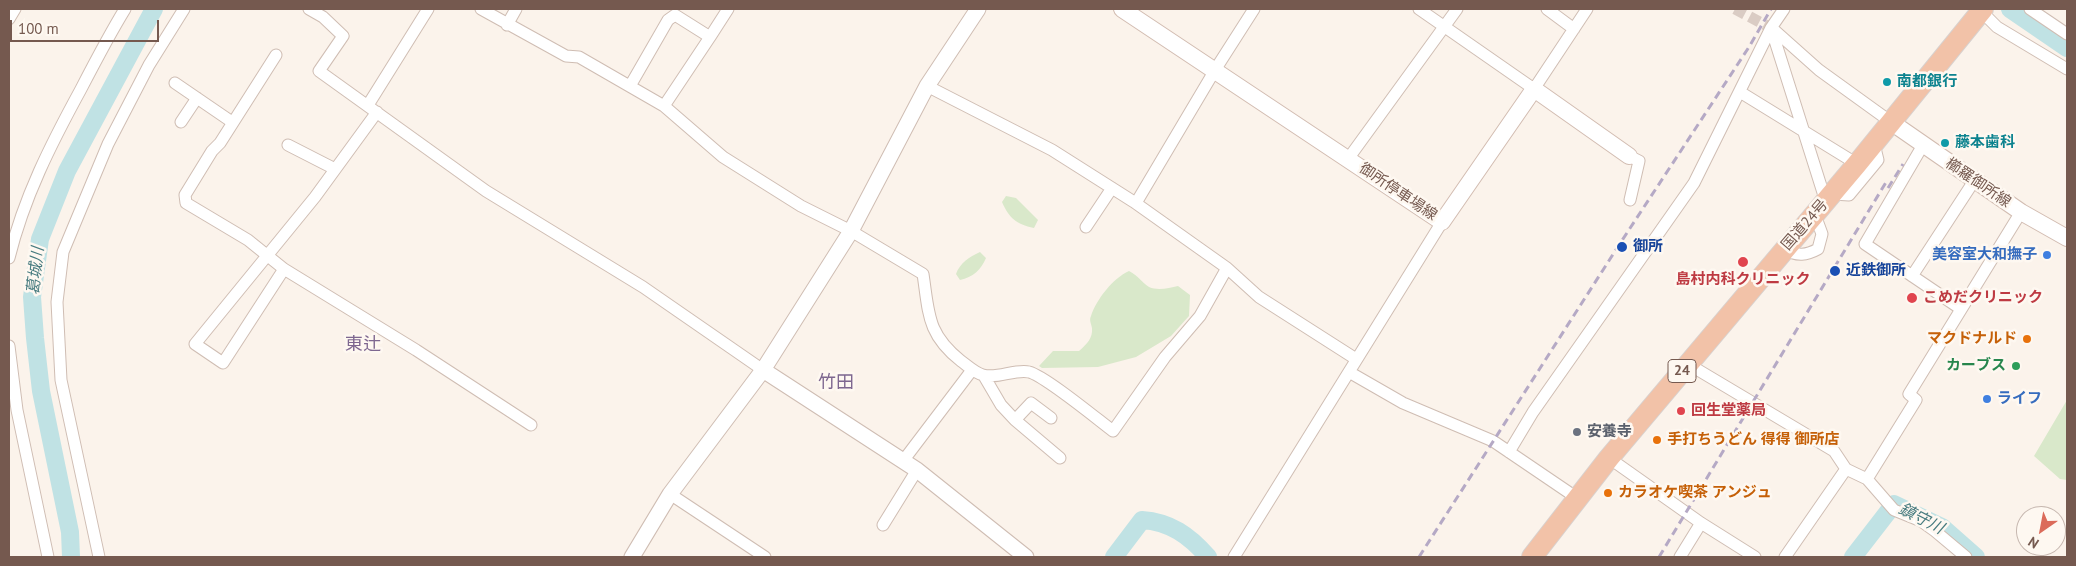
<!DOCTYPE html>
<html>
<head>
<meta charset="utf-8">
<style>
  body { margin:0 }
  #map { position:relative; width:2076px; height:566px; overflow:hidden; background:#fbf3eb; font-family:"PT Sans",sans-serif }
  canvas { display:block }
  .frame { position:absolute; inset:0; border:10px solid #75594f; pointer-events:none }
  .north { position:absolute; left:2016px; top:506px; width:50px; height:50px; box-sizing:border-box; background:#fef8f1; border:1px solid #c7b8b0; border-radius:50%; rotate:213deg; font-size:14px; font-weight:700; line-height:20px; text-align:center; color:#75594f }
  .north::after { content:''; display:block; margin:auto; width:18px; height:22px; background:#db6b5a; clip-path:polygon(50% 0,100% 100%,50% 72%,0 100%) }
  .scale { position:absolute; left:10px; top:20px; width:149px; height:22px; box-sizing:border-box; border:2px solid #75594f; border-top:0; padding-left:6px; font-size:15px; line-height:18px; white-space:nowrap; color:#75594f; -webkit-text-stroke:4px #fef8f1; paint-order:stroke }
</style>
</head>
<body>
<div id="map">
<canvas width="2076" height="566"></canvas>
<div class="frame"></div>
<div class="north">N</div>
<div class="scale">100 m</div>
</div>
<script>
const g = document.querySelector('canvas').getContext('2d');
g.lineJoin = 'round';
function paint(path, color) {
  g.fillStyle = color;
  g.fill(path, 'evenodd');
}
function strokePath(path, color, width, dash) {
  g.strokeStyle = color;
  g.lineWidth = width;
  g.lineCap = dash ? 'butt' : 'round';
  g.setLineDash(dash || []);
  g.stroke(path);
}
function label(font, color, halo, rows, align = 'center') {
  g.font = font + ' "PT Sans","Noto Sans JP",sans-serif';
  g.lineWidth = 5;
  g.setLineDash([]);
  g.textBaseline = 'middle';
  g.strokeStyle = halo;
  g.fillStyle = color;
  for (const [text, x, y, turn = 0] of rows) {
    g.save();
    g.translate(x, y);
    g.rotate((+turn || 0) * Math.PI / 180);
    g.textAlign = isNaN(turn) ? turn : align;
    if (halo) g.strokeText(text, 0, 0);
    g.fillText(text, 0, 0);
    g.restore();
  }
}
const green = new Path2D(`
  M1006,196L1016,198L1038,220L1034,228C1016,224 1009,218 1002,202Z
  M980,252L986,258C981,270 973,277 960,280L956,274C960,263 969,257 980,252Z
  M1129,271C1139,276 1141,282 1149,287C1158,291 1169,288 1178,286L1190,295L1189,316L1171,336L1136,357L1098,367L1042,368L1039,366L1053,351H1079C1087,344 1093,338 1092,328C1091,323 1089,320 1091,316C1096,300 1113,278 1129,271Z
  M2067,400V480L2060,479L2034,456Z`);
const river = new Path2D(`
  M2010,9L2067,48
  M71,557L70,532L41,391L35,338L32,297L40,239L67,171L154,9
  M1114,557L1142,520C1170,522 1189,535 1208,557
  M1853,557L1894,504L1942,527L1976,557`);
const minorTunnel = new Path2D(`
  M1735,9L1771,28`);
const minor = new Path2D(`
  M309,9L323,17L343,36L319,71L486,191L643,287L763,370
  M481,9L566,56L579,57L664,106L723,157L801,206L851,231L923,274C929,314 927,334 961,361C968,366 975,373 983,375C997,379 1015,369 1029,372C1045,376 1097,419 1113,431L1165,357L1200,316L1227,268
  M1419,9L1534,89L1587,9
  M1547,9L1574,29
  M1979,9L1997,27L2067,69
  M2030,9L2067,34
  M9,19L15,9
  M507,25L516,9
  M1771,28L1826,202
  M1773,29L1819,70L1891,122
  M710,37L728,9
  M276,55L220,143L212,151L185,195L186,203L248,240L284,269L416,350L531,425
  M175,83L232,122
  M630,86L668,20L675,15L710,37L664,106
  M927,86L1052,150L1134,202L1227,268L1259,297L1356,359
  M1740,92L1857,164
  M368,105L428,9
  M181,122L197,98
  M288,145L335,169
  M1923,145L1865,244L1961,309
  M1629,156L1639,161L1630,200
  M1348,159L1457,9
  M1833,194L1849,195L1878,160L1874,144
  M1136,203L1215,70L1254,9
  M1086,227L1112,188
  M1785,249C1797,257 1807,255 1818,249L1822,234L1815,215
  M9,258C24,197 51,144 81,89C95,62 109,35 125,9
  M284,269L223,363L195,344L315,197L377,112
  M1912,276L1974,181
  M9,346L17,410L48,557
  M1688,364L1834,451L1846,469
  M1349,372L1403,403L1493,441L1577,498
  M984,376L1001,405L1015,420L1060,458
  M1015,420L1031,403L1051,418
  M1509,452L1533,412L1694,183L1771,28L1784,9
  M1609,458L1701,523L1755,557
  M903,461L972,370
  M1867,479L1916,400L1909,394L2021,212
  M670,494L765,557
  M883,525L917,470
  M99,557L61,380L57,302L63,252L108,144L149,65L184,9
  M1234,557L1442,222
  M1680,557L1701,523
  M1785,557L1846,469L1867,479L1894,510L1921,521L1935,531L1966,557`);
const tertiary = new Path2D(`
  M763,370L917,470L1026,557
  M632,557L670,494L763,370L851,231L927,86L978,9`);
const secondary = new Path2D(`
  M1122,9L1442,222L1534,89L1629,156
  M1891,122L2021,212L2067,238`);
const trunk = new Path2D(`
  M1532,557L1609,458L1857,164L1983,9`);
const rail = new Path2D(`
  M1888,188L1903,164
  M1419,557L1619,245L1749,47L1771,9
  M1659,557L1888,179`);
const markers = [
  [1887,82,5,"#0f9aa8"],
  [1945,143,5,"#0f9aa8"],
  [1622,247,6,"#1a4fb4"],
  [2047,255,5,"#3f7fe0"],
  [1743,262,6,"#e0444e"],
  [1835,271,6,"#1a4fb4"],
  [1912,298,6,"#e0444e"],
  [2027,339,5,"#e8710a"],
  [2016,366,5,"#2e9e5b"],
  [1987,399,5,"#3f7fe0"],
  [1681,411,5,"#e0444e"],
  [1577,432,5,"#6b7280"],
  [1657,440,5,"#e8710a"],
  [1608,493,5,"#e8710a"]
];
const shields = [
  [1682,371,28]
];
const shieldNames = [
  ["24",1682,371]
];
const cultureNames = [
  ["南都銀行",1897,82],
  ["藤本歯科",1955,143]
];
const streetNames = [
  ["櫛羅御所線",1978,183,34],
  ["御所停車場線",1398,192,34],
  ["国道24号",1805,225,-49]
];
const transitNames = [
  ["御所",1633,247],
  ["近鉄御所",1846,271]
];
const shopNames = [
  ["美容室大和撫子",2037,255],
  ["ライフ",1997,399,"left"]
];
const healthNames = [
  ["島村内科クリニック",1743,280,"center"],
  ["こめだクリニック",1923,298],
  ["回生堂薬局",1691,411]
];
const foodNames = [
  ["マクドナルド",2017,339,"right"],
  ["手打ちうどん 得得 御所店",1667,440],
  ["カラオケ喫茶 アンジュ",1618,493]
];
const leisureNames = [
  ["カーブス",2006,366]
];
const worshipNames = [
  ["安養寺",1587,432]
];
const waterNames = [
  ["葛城川",36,271,-84],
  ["鎮守川",1921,519,27]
];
const quarterNames = [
  ["東辻",363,345],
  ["竹田",836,383]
];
paint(green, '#d9e8ca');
strokePath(river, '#c0e2e4', 18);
strokePath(minorTunnel, '#daccc4', 11, [11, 5.5]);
strokePath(minor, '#cfbdb3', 13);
strokePath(tertiary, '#cfbdb3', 17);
strokePath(secondary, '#d2bcb1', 18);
strokePath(trunk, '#d8d1ce', 22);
strokePath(minor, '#fff', 11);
strokePath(tertiary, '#fff', 15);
strokePath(secondary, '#fff', 16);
strokePath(trunk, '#f2c2a8', 20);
strokePath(rail, '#b5a9c5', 3, [8, 5]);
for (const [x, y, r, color] of markers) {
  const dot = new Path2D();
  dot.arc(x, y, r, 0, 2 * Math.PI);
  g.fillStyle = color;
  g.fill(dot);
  strokePath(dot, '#fef8f1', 2);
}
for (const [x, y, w] of shields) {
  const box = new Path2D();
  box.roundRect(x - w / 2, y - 11.5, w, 23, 4);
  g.fillStyle = '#fef8f1';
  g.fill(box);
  strokePath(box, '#75594f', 1);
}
label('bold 14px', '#75594f', null, shieldNames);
label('bold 15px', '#0d838f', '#fef8f1', cultureNames, 'left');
label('15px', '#75594f', '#fef8f1', streetNames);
label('bold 15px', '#164399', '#fef8f1', transitNames, 'left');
label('bold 15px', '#366cbe', '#fef8f1', shopNames, 'right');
label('bold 15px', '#be3a42', '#fef8f1', healthNames, 'left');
label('bold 15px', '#c56008', '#fef8f1', foodNames, 'left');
label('bold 15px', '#27864d', '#fef8f1', leisureNames, 'right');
label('bold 15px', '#5b616d', '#fef8f1', worshipNames, 'left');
label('italic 16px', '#477b7f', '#fef8f1', waterNames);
label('18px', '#7e6790', '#fef8f1', quarterNames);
</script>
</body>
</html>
